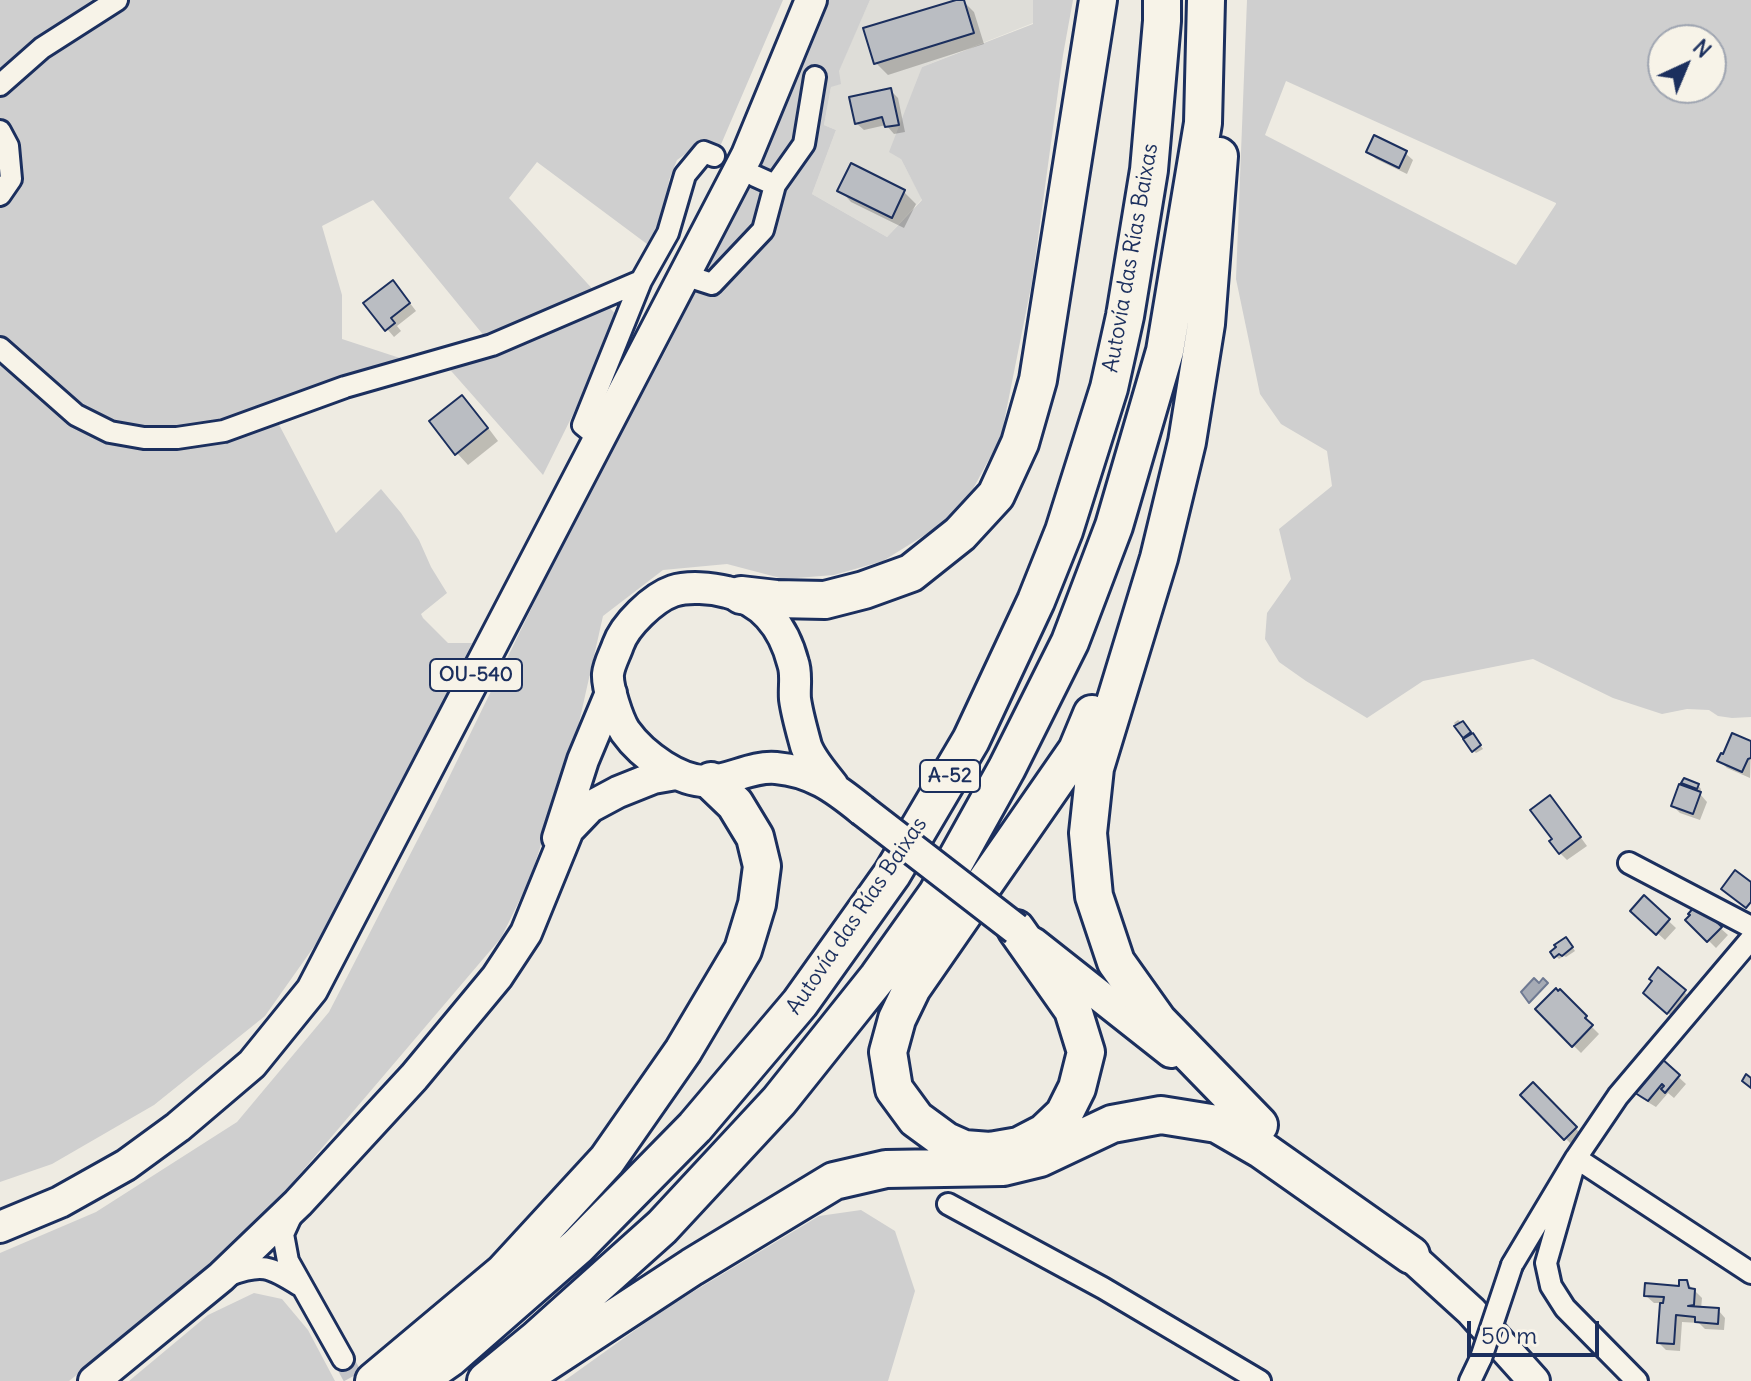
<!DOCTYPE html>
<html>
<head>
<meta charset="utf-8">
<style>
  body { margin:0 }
  #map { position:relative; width:1751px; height:1381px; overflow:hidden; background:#eeebe2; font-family:Delius,sans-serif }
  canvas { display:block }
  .north { position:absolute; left:1647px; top:24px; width:80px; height:80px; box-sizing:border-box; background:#f7f3e8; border:2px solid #9fa5b1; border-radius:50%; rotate:44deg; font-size:22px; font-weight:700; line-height:32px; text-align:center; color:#1b2f5e }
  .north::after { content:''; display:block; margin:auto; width:28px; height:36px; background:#1b2f5e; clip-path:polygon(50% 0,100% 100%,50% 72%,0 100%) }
  .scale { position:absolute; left:1467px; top:1321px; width:132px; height:36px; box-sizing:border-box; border:4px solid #1b2f5e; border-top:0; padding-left:10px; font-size:24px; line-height:28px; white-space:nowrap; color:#1b2f5e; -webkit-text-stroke:6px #f7f3e8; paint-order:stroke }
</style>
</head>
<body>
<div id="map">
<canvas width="1751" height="1381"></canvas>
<div class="north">N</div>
<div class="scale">50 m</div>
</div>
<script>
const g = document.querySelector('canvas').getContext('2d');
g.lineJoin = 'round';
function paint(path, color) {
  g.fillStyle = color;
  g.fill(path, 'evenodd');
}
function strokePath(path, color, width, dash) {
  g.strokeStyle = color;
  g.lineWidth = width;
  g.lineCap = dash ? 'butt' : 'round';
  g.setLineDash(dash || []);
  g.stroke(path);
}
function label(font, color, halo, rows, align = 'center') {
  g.font = font + ' Delius,sans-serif';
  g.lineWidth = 7;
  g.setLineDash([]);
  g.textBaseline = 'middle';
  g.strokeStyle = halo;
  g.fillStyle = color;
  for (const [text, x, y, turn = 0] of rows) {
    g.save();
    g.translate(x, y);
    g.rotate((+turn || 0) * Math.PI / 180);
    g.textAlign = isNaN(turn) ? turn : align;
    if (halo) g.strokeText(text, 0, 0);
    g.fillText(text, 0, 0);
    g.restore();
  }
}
const built = new Path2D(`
  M870,0H1033V23L922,67L901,159L922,199L887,237L812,194L836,130L824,125L831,87Z`);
const green = new Path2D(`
  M0,0H783L719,149L698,145L677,160L669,180L666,208L651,247L537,162L509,198L620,319L543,475L445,364L485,337L373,200L322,226L342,295V339L412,362L276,419L336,533L381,489L401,513L419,540L431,567L447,593L421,614L423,618L448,643H472L414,765L325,931L265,1016L154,1105L52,1164L0,1182Z
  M829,0H870L839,71L841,84L831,87L824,125L836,130L812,194L887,237L922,200L901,159L889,152L922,67L1033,24V0H1073L1063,55L1032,282L1001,437L960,513L883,561L834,575L784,579L727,564L663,570L603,616L576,736L530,879L501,938L270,1209L159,1310L69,1381H0V1253L96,1212L237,1122L329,1012L435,806L574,521L664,354L718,247L807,57Z
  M1247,0H1751V717L1732,718L1718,716L1709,710L1687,709L1662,714L1613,698L1533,659L1423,681L1367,718L1306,681L1279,662L1265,639L1267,613L1291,579L1279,529L1332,486L1327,451L1281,424L1260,394L1236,279ZM1663,40H1711V88H1663ZM1286,81L1556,203V204L1516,265L1265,135Z
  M861,1210L895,1231L915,1291L888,1381H564L666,1308L819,1216Z
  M254,1293L282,1299L308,1330L335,1381H129L208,1315Z`);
const water = new Path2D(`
  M1534,978L1539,983L1543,978L1548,983L1529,1003L1521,992Z`);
const shadow = new Path2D(`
  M962,0L974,12L984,44L888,75L876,63Z
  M890,90L898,98L905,132L894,134L886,125L864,130L856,123Z
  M1368,152L1405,153L1413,160L1407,174L1376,159Z
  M840,190L904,192L916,204L904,228L851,202Z
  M400,290L416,311L397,326L401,331L394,337L366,304Z
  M462,397L474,409L498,441L468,465L457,453Z
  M1458,720L1466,726L1483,749L1476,753L1473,750L1454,723Z
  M1751,743L1750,778L1727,768L1720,761Z
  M1684,783L1698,785L1701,789L1700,794L1707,802L1700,820L1680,813L1673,806L1691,791Z
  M1557,805L1587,846L1567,860L1560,853Z
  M1644,898L1676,928L1665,940L1633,911Z
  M1697,907L1728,935L1716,948L1688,920Z
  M1569,942L1575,951L1566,957L1564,956L1559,959L1552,952Z
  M1560,992L1593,1025L1591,1026L1599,1034L1581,1053L1537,1009Z
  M1684,992L1692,999L1676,1020L1653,1000Z
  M1661,1061L1686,1084L1674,1098L1668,1093L1656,1107L1641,1098L1634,1091Z
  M1533,1085L1583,1136L1573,1146L1523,1095Z
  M1686,1282L1702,1298L1701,1309L1718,1310L1725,1318L1724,1330L1705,1329L1699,1323L1682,1322L1680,1351L1666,1350L1659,1343L1662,1303H1654L1646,1296L1681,1288Z`);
const building = new Path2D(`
  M956,0H964L974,33L874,64L863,28Z
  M891,88L899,125L885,127L882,117L855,124L849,97Z
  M1374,135L1407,151L1399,168L1366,152Z
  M851,163L905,190L892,218L837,191Z
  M393,280L410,303L391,318L395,323L385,331L363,303Z
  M462,395L488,428L455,455L429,421Z
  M1463,721L1471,732L1463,738L1454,726Z
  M1473,733L1481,745L1472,752L1463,739Z
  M1732,733L1751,741V758L1748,759L1742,772L1717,761L1721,753L1723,754Z
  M1684,778L1699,784L1697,789L1681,783Z
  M1679,784L1701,792L1693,814L1671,806Z
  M1550,795L1581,837L1559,854L1549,841L1552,839L1530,810Z
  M1735,870L1751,882V902L1746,908L1721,889Z
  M1644,895L1670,919L1656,935L1630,911Z
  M1697,904L1722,927L1707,942L1685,920L1690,915L1688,914Z
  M1566,937L1573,947L1562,956L1559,954L1554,958L1550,952L1556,947L1554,945Z
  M1658,967L1686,990L1667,1014L1643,993L1652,981L1649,979Z
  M1556,988L1558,991L1560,989L1587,1016L1585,1018L1593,1025L1572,1047L1535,1009Z
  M1661,1058L1680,1075L1665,1093L1661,1089L1664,1086L1662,1084L1648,1101L1632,1091Z
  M1746,1074L1751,1078V1088L1742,1081Z
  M1533,1082L1577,1127L1564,1140L1520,1095Z
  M1679,1280H1687L1689,1288L1695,1289L1694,1305L1688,1306L1719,1308L1718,1324L1695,1322V1317L1676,1315L1674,1344L1657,1343L1660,1303H1663L1664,1297L1644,1296L1645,1283L1679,1286Z`);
const minorTunnel = new Path2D(`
  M343,1359L355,1381`);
const minor = new Path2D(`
  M0,85L42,48L117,0
  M0,131L8,146L11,179L0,195
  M755,176L775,185
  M684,275L712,284L763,230L775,185L804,144L815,77
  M0,348L76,415L110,432L144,438H177L224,431L345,387L492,345L641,281L668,233L685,175L704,152L714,156
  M599,438L583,425L641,281
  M1629,863L1751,927
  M948,1204L1103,1288L1260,1381
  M293,1212L283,1234L288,1261L343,1359
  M1512,1265L1576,1158L1618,1096L1751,939
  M229,1275C262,1263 269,1266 299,1285
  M1470,1381L1481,1358
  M1637,1381L1565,1308L1551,1286L1546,1263L1576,1158L1751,1273`);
const primary = new Path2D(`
  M833,786C824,774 811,760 806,746C802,731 797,714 795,699C794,687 797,674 793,663C784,628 763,600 727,592C712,588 688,586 673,591C653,598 625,625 618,645C615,654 609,664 608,674C607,687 618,720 625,731C642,755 681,784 711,781C733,779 753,766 776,768C812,771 835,788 862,810
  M558,838L583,760L611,693
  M1033,943L1171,1052
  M0,1227L60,1202L126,1165L178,1127L252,1064L312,990L747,155L811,0
  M1394,1241L1471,1311L1534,1381
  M94,1381L221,1277L298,1203L414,1077L497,977L526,933L568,830L590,807L618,792L653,778L676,774`);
const motorway = new Path2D(`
  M1219,156L1206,324L1187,442L1159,558L1095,768L1088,833L1094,896L1116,962L1158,1021L1259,1125
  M741,595L776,599L825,600L864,590L911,573L960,534L996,495L1020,443L1038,380L1098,0
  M1016,929L1073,1010L1086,1052L1077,1088L1064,1114L1044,1133L1019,1146L990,1151L964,1149L946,1141L916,1119L894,1089L888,1052L897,1019L912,988L1077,750L1092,714
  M374,1381L504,1272L607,1160L683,1051L743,950L757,904L762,866L755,837L735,804L711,781
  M417,1381L450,1358L578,1246L695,1127L800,1003L892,874L971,740L1036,601L1064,531L1109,388L1125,316L1149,170L1162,21V0
  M486,1381L537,1339L662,1227L779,1101L878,977L937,894L1007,768L1070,642L1114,526L1165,351L1203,123L1206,0
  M518,1381L692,1267L834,1181L886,1169L1003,1167L1040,1158L1112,1124L1161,1115L1217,1124L1262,1150L1411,1255`);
const minorBridge = new Path2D(`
  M1481,1358L1512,1265`);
const primaryBridge = new Path2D(`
  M862,810L1016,929`);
const shields = [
  [476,675,92],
  [950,776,60]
];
const shieldNames = [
  ["OU-540",476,675],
  ["A-52",950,776]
];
const streetNames = [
  ["Autovía das Rías Baixas",1131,258,-80],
  ["Autovía das Rías Baixas",857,916,-56]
];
paint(built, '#deddd8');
paint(green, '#cfcfcf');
paint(water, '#a6abb5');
strokePath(water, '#6e7992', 2);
paint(shadow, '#0003');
paint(building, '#babdc2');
strokePath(building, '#1b2f5e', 2);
strokePath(minorTunnel, '#c4c5c8', 20, [20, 10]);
strokePath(minor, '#1b2f5e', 26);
strokePath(primary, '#1b2f5e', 36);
strokePath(motorway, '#1b2f5e', 42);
strokePath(minor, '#f7f3e8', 20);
strokePath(primary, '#f7f3e8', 30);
strokePath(motorway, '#f7f3e8', 36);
strokePath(minorBridge, '#1b2f5e', 26, []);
strokePath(primaryBridge, '#1b2f5e', 36, []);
strokePath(minorBridge, '#f7f3e8', 20);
strokePath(primaryBridge, '#f7f3e8', 30);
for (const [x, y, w] of shields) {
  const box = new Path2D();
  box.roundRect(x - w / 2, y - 16, w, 32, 6);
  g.fillStyle = '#f7f3e8';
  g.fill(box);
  strokePath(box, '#1b2f5e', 2);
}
label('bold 20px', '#1b2f5e', null, shieldNames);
label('22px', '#1b2f5e', '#f7f3e8', streetNames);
</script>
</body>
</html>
